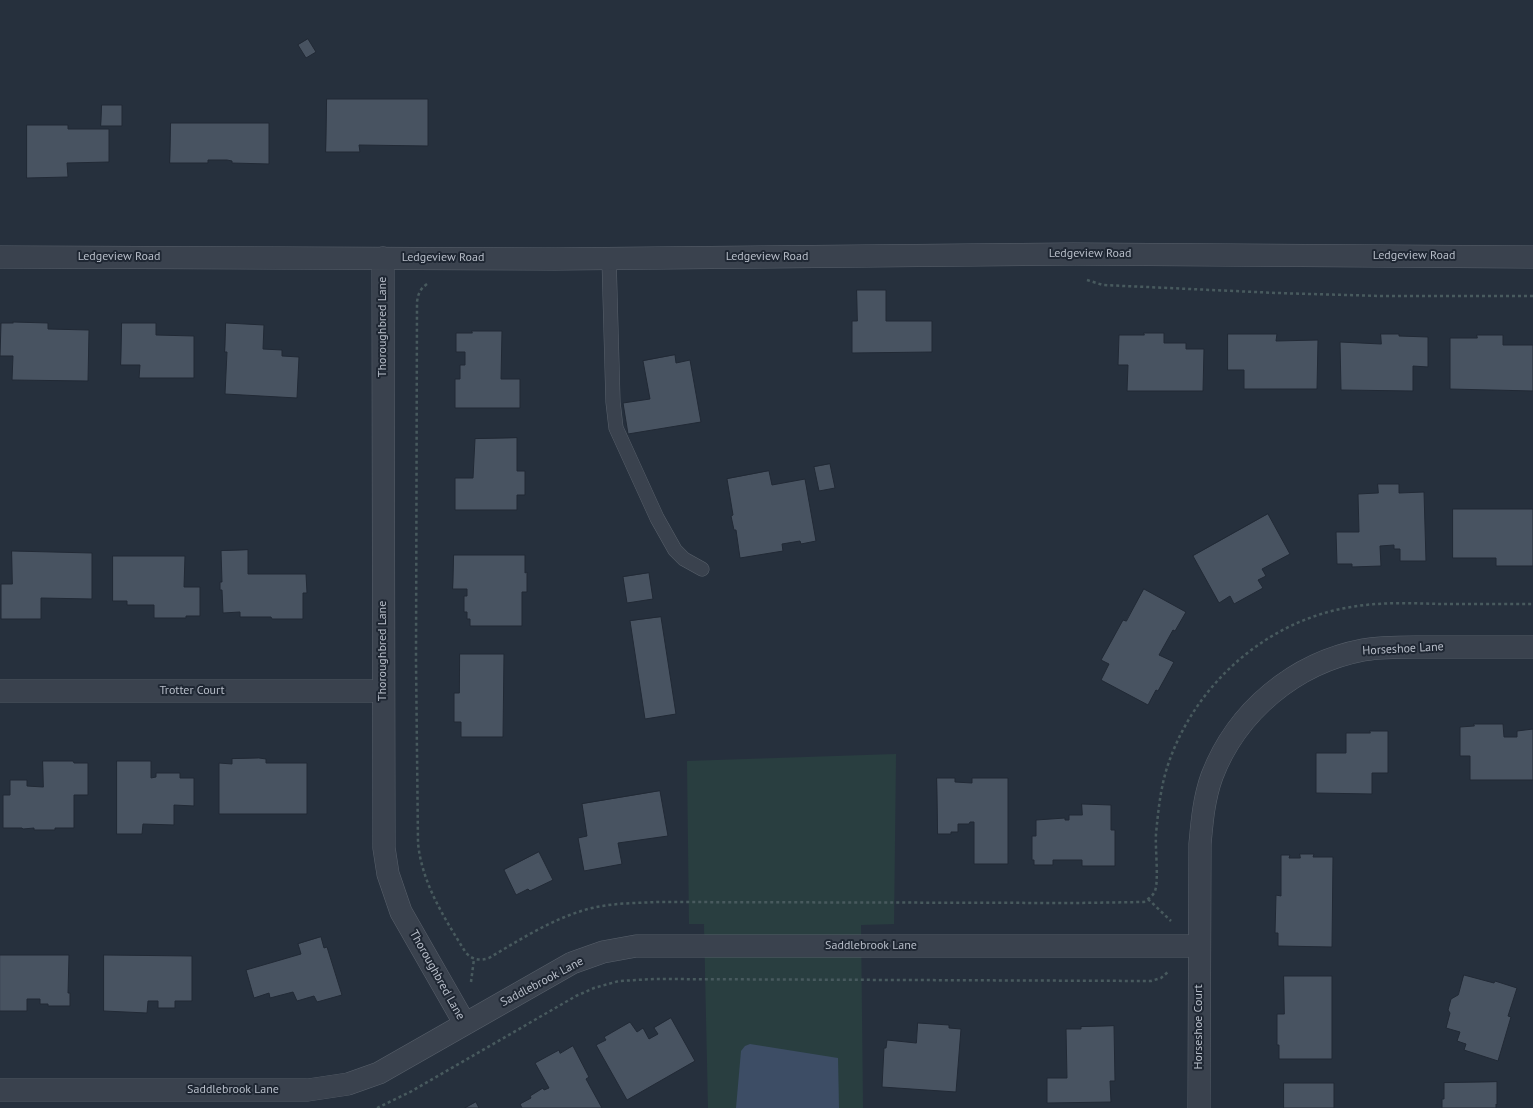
<!DOCTYPE html>
<html>
<head>
<meta charset="utf-8">
<style>
  body { margin:0 }
  canvas { display:block; background:#26303d }
</style>
</head>
<body>
<canvas width="1533" height="1108"></canvas>
<script>
const g = document.querySelector('canvas').getContext('2d');
g.lineJoin = 'round';
function paint(path, color) {
  g.fillStyle = color;
  g.fill(path, 'evenodd');
}
function strokePath(path, color, width, dash) {
  g.strokeStyle = color;
  g.lineWidth = width;
  g.lineCap = dash ? 'butt' : 'round';
  g.setLineDash(dash || []);
  g.stroke(path);
}
function label(font, color, halo, rows, align = 'center') {
  g.font = font + ' "PT Sans",sans-serif';
  g.lineWidth = 4;
  g.setLineDash([]);
  g.textBaseline = 'middle';
  g.strokeStyle = halo;
  g.fillStyle = color;
  for (const [text, x, y, turn = 0] of rows) {
    g.save();
    g.translate(x, y);
    g.rotate((+turn || 0) * Math.PI / 180);
    g.textAlign = isNaN(turn) ? turn : align;
    if (halo) g.strokeText(text, 0, 0);
    g.fillText(text, 0, 0);
    g.restore();
  }
}
const green = new Path2D(`
  M896,754L894,924L861,925L863,1108H708L704,924H689L687,761Z`);
const water = new Path2D(`
  M750,1044L838,1058L839,1108H736L741,1051L745,1046Z`);
const building = new Path2D(`
  M308,39L316,52L306,58L298,45Z
  M327,99H428V146L359,145L360,152H326Z
  M102,105H122V126H101Z
  M171,123H269V164L232,163V161L227,160H208V163H170Z
  M27,125H68V129H109V162L67,163L68,177L27,178Z
  M857,290H886V321H932V352L852,353V321H857Z
  M13,322L48,323V329L89,330L88,381L12,380L13,356H0L1,323H13Z
  M122,323H156V335L194,336V378H139L140,365H121Z
  M226,323L264,325L263,349L282,350V356L299,357L297,398L225,394L227,352H225Z
  M472,331H502L501,379H520V408H455V379H460V365H465V352H456V333H472Z
  M1144,333H1164V343H1186V349H1204L1203,391H1127L1128,365H1118L1119,335H1144Z
  M1228,334H1277L1276,341L1318,340L1317,389H1244V370H1228Z
  M1381,334H1399V336L1428,337V367L1413,366V391L1341,390L1340,342L1381,344Z
  M1477,335H1503V345H1533V391L1450,389V338H1477Z
  M675,355L676,363L690,360L701,422L628,434L623,403L650,399L643,361Z
  M517,438V471H525V495H517V510H455V478H473L475,439Z
  M830,464L835,488L819,491L814,467Z
  M769,471L772,485L805,479L816,541L801,544L800,541L782,544L783,551L740,558L736,530H734L731,516L733,515L727,479Z
  M1378,484H1399V493L1424,492L1426,561H1400V549H1394V545L1380,546L1381,566L1352,567V564H1337L1336,532H1359L1358,494L1378,493Z
  M1453,509H1533V566H1496V558H1453Z
  M1268,514L1290,554L1262,569L1266,576L1258,580L1263,588L1234,604L1230,596L1219,603L1193,556Z
  M248,550V574H306L307,593H303V619H272L271,617H240V612L223,613L222,590H220V582H222L221,551Z
  M12,551L92,553V599L41,598V619H1V584H12Z
  M454,555H525V573L527,572V592H522V626H470V619H467V612H464V596H467V589H453Z
  M113,556H185L184,587H200V616H186V618H154V605H127V601H113Z
  M649,573L653,599L627,603L623,577Z
  M1144,589L1186,612L1175,631L1173,630L1159,655L1174,662L1158,691L1156,690L1148,705L1101,680L1109,664L1101,660L1123,620L1126,621Z
  M661,617L676,714L645,719L630,621Z
  M460,654H504L503,737H461V722H454V693H459Z
  M1474,724H1503L1504,737H1517V731L1533,729V780H1470V756H1460V727L1474,726Z
  M1370,731H1388V773H1372V794L1316,793V753H1346V733H1370Z
  M259,758L266,759V763H307V814H219V763L232,764V759Z
  M43,761H73L74,763H88V795H74V828H55V830H34V828L23,829L22,828H3V795H10V780H27V786L43,787Z
  M117,761H151V778L156,777V773H180V778H194V806L174,805V825L143,824L142,834H117Z
  M937,778H955V782L972,783V778H1008V864H974V822H970L969,824H958V832H951V834H938Z
  M660,791L668,836L618,843L622,864L584,871L578,838L587,836L582,804Z
  M1082,804L1111,805V830H1115V866H1082V860H1053V865H1034V860H1032V836H1036V820L1065,818V820H1069V815H1082Z
  M539,852L553,880L530,891L528,889L516,895L504,870Z
  M1300,854H1314L1313,857H1333L1332,947L1278,946V933H1275L1276,895L1281,896V855H1290L1289,858H1300Z
  M321,937L324,948L327,947L342,995L317,1002L314,996L297,1001L293,992L270,998L269,993L254,998L246,970L301,954L298,944Z
  M0,955H69L68,993H70V1006H48V1004H40V999H27V1011H0Z
  M104,955L192,956V1001H175V1008H158V1001H148L147,1013L104,1011Z
  M1464,975L1494,983L1495,981L1517,988L1508,1016L1511,1017L1498,1061L1464,1050L1466,1044L1457,1041L1460,1032L1446,1028L1450,1013L1448,1010L1451,999L1458,995Z
  M1284,976H1332V1059H1279V1045H1277V1014H1284Z
  M671,1018L695,1061L627,1100L596,1045L606,1040L604,1037L630,1022L637,1032L643,1028L649,1039L658,1034L654,1028Z
  M918,1023L949,1025V1028L961,1029L956,1092L882,1087L884,1048H886L887,1040L916,1043Z
  M1114,1026L1115,1081H1110L1111,1102L1047,1103V1078H1067L1066,1029H1081V1027Z
  M573,1046L589,1077L586,1079L602,1108H522L520,1104L531,1098L530,1096L543,1088L544,1090L549,1088L535,1063L559,1050L560,1053Z
  M1497,1082V1105L1496,1104V1108H1442V1099H1444V1083Z
  M1284,1083H1334V1108H1284Z
  M476,1102L479,1108H465Z`);
const path = new Path2D(`
  M1087,280L1103,285L1277,293L1381,296H1533
  M427,284C420,289 418,294 417,302L416,661L418,843C422,884 445,919 466,953C473,960 480,961 489,958C521,939 552,919 588,909C611,903 635,903 658,902L1076,903L1144,902C1148,899 1153,896 1155,891C1159,880 1155,848 1156,834C1158,813 1160,792 1166,771C1191,688 1264,621 1351,607C1380,602 1410,603 1439,604C1470,604 1502,604 1533,604
  M1148,899L1171,921
  M471,982L474,959
  M377,1108L412,1091L576,996L594,988L619,981L654,979L1151,981L1161,978L1169,971`);
const service = new Path2D(`
  M609,258L613,402L616,428L657,518L675,550L684,559L702,569`);
const minor = new Path2D(`
  M0,257L555,259L1073,254L1533,257
  M383,258L384,848L388,874L401,912L465,1024
  M0,691H383
  M0,1090H308L348,1084L379,1073L572,963L603,952L636,946H1199
  M1199,1108L1200,844C1202,821 1204,798 1212,776C1237,711 1295,663 1363,650C1386,646 1410,647 1433,647C1466,647 1500,647 1533,647`);
const streetNames = [
  ["Ledgeview Road",1090,254],
  ["Ledgeview Road",1414,256],
  ["Ledgeview Road",119,257],
  ["Ledgeview Road",767,257],
  ["Ledgeview Road",443,258],
  ["Thoroughbred Lane",383,327,-90],
  ["Horseshoe Lane",1403,649,-3],
  ["Thoroughbred Lane",383,651,-90],
  ["Trotter Court",192,691],
  ["Saddlebrook Lane",871,946],
  ["Thoroughbred Lane",437,975,61],
  ["Saddlebrook Lane",542,982,-28],
  ["Horseshoe Court",1199,1027,-90],
  ["Saddlebrook Lane",233,1090]
];
paint(green, '#293e40');
paint(water, '#3d4d65');
paint(building, '#485361');
strokePath(building, '#212935', 1);
strokePath(service, '#58606b', 15);
strokePath(minor, '#58606b', 23);
strokePath(path, '#485a5e', 2.5, [3, 3]);
strokePath(service, '#3a424e', 14);
strokePath(minor, '#3a424e', 22);
label('12px', '#b7bdc8', '#1f2733', streetNames);
</script>
</body>
</html>
